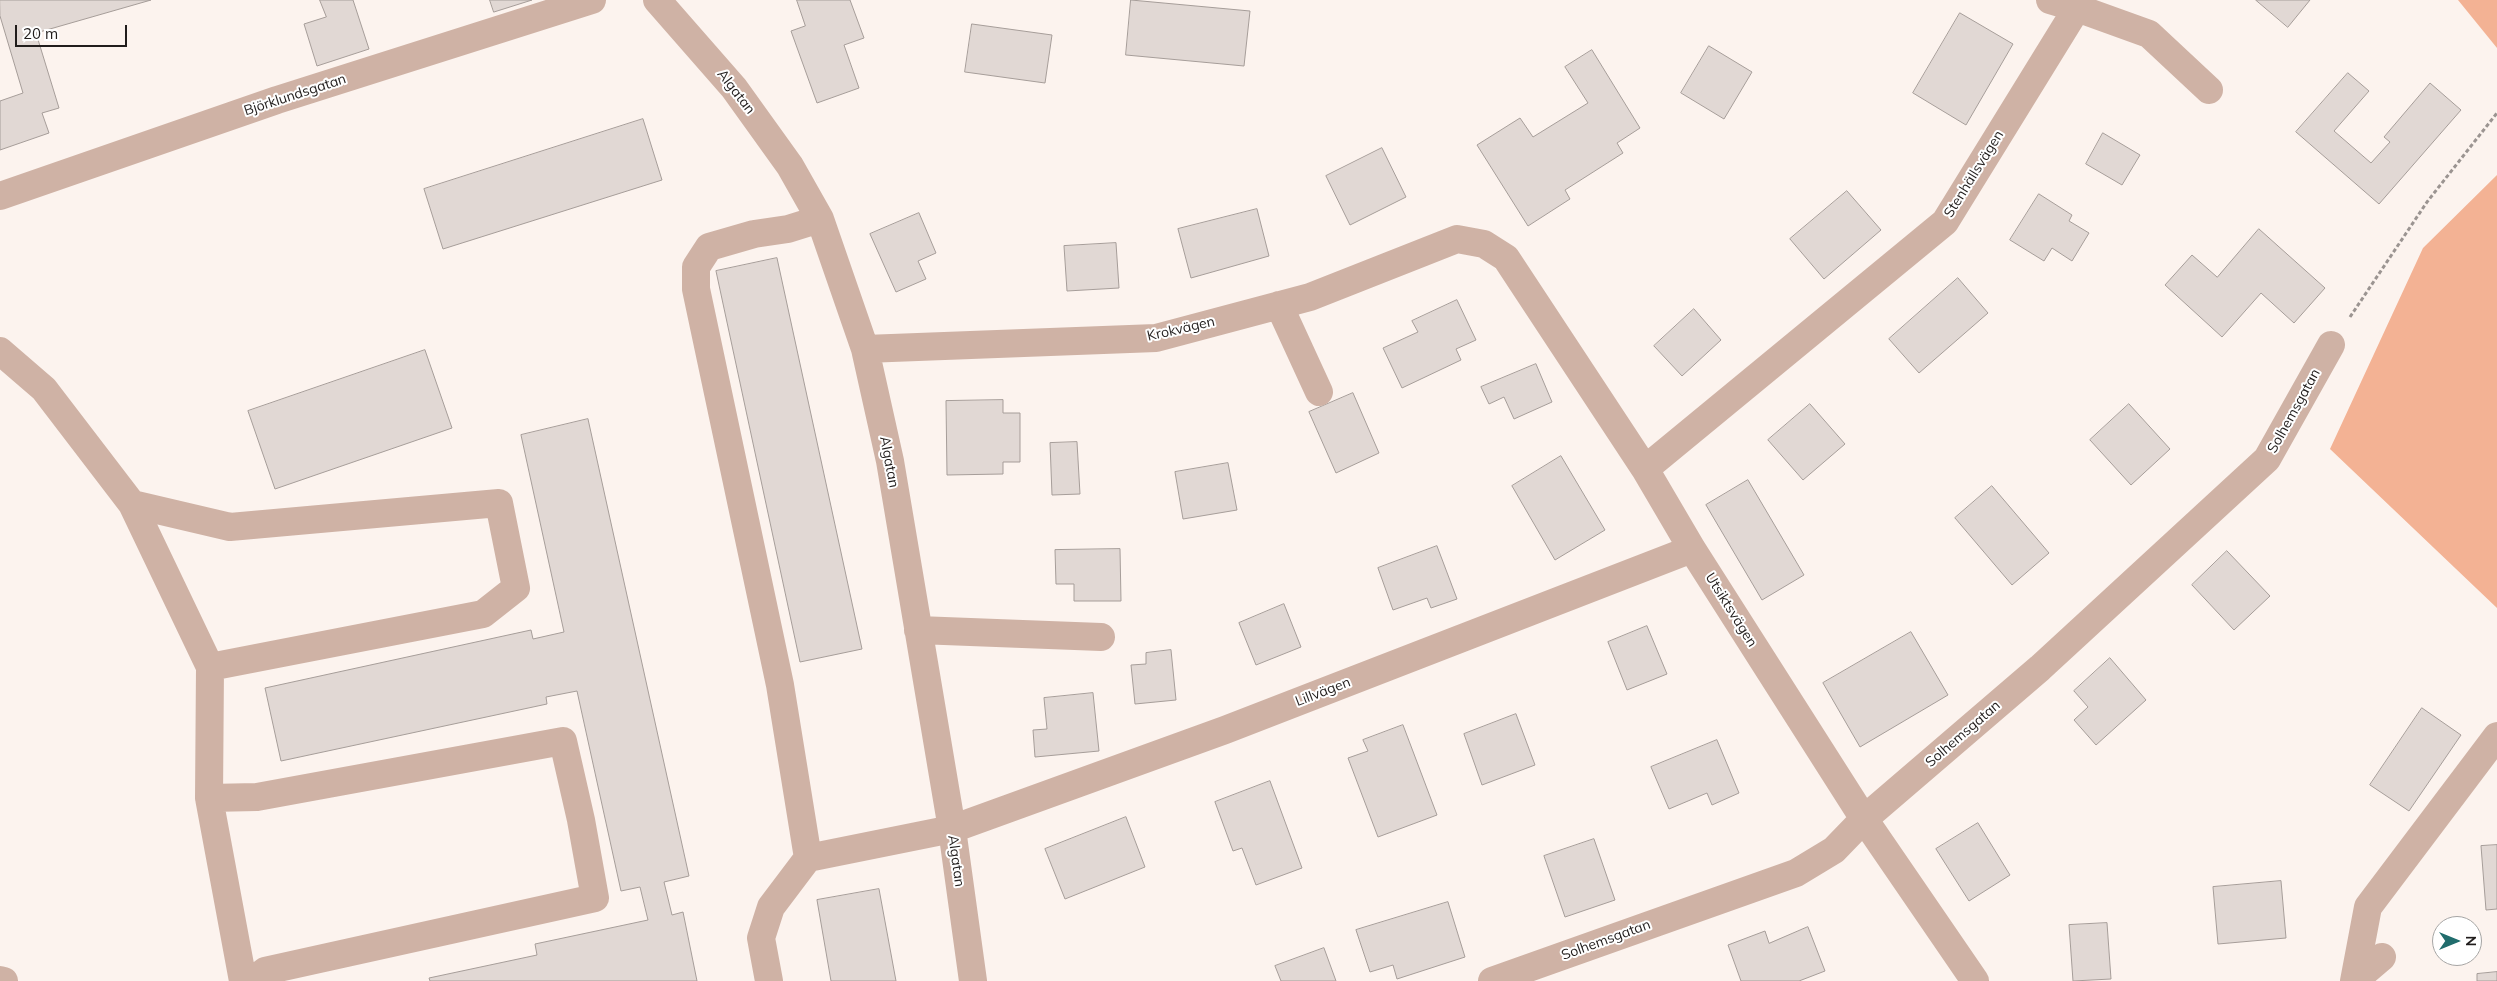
<!DOCTYPE html>
<html>
<head>
<meta charset="utf-8">
<style>
  body { margin:0 }
  #map { position:relative; width:2497px; height:981px; overflow:hidden; background:#fcf3ee; font-family:Mulish,sans-serif }
  canvas { display:block }
  .north { position:absolute; left:2432px; top:916px; width:50px; height:50px; box-sizing:border-box; background:#fff; border:1px solid #a6a5a4; border-radius:50%; rotate:90deg; font-size:14px; font-weight:700; line-height:20px; text-align:center; color:#211d1c }
  .north::after { content:''; display:block; margin:auto; width:18px; height:22px; background:#216d6d; clip-path:polygon(50% 0,100% 100%,50% 72%,0 100%) }
  .scale { position:absolute; left:15px; top:25px; width:112px; height:22px; box-sizing:border-box; border:2px solid #211d1c; border-top:0; padding-left:6px; font-size:15px; line-height:18px; white-space:nowrap; color:#211d1c; -webkit-text-stroke:4px #fff; paint-order:stroke }
</style>
</head>
<body>
<div id="map">
<canvas width="2497" height="981"></canvas>
<div class="north">N</div>
<div class="scale">20 m</div>
</div>
<script>
const g = document.querySelector('canvas').getContext('2d');
g.lineJoin = 'round';
function paint(path, color) {
  g.fillStyle = color;
  g.fill(path, 'evenodd');
}
function strokePath(path, color, width, dash) {
  g.strokeStyle = color;
  g.lineWidth = width;
  g.lineCap = dash ? 'butt' : 'round';
  g.setLineDash(dash || []);
  g.stroke(path);
}
function label(font, color, halo, rows, align = 'center') {
  g.font = font + ' Mulish,sans-serif';
  g.lineWidth = 4;
  g.setLineDash([]);
  g.textBaseline = 'middle';
  g.strokeStyle = halo;
  g.fillStyle = color;
  for (const [text, x, y, turn = 0] of rows) {
    g.save();
    g.translate(x, y);
    g.rotate((+turn || 0) * Math.PI / 180);
    g.textAlign = isNaN(turn) ? turn : align;
    if (halo) g.strokeText(text, 0, 0);
    g.fillText(text, 0, 0);
    g.restore();
  }
}
const forest = new Path2D(`
  M2458,0H2497V48Z
  M2497,175V608L2330,449L2423,248Z`);
const building = new Path2D(`
  M0,0H151L36,33L59,108L42,113L49,133L0,150V101L23,93L0,16Z
  M320,0H353L369,49L317,66L304,24L326,17Z
  M490,0H532L494,12Z
  M797,0H850L864,38L844,45L859,88L817,103L791,31L805,26Z
  M1131,0L1250,11L1244,66L1126,55Z
  M2256,0H2310L2288,27Z
  M1960,13L2013,44L1966,125L1913,93Z
  M972,24L1052,35L1045,83L965,72Z
  M1709,46L1752,72L1724,119L1681,93Z
  M1592,50L1640,128L1617,143L1623,153L1565,190L1570,199L1528,226L1477,145L1520,118L1533,137L1588,103L1565,67Z
  M2348,73L2369,91L2334,131L2371,163L2390,142L2384,137L2430,83L2461,110L2379,204L2296,132Z
  M643,119L662,180L443,249L424,189Z
  M2103,133L2140,155L2122,185L2086,164Z
  M1382,148L1406,197L1350,225L1326,176Z
  M1847,191L1881,230L1824,279L1790,239Z
  M2039,194L2072,215L2069,221L2089,233L2072,261L2052,248L2044,261L2010,240Z
  M1257,209L1269,256L1191,278L1178,229Z
  M919,213L936,253L918,261L926,279L896,292L870,234Z
  M2259,229L2325,288L2294,323L2261,293L2222,337L2165,285L2192,255L2217,277Z
  M1116,243L1119,288L1067,291L1064,246Z
  M777,258L862,649L800,662L716,271Z
  M1958,278L1988,313L1919,373L1889,339Z
  M1457,300L1476,340L1456,349L1461,360L1402,388L1383,348L1418,332L1412,321Z
  M1694,309L1721,340L1682,376L1654,346Z
  M425,350L452,428L275,489L248,411Z
  M1536,364L1552,402L1514,419L1504,397L1489,404L1481,387Z
  M1353,393L1379,453L1336,473L1309,412Z
  M1003,400V413H1020V462H1003V474L947,475L946,401Z
  M1810,404L1845,444L1803,480L1768,440Z
  M2129,404L2170,449L2131,485L2090,440Z
  M588,419L689,876L664,882L672,915L683,912L697,981H430L429,978L537,955L535,944L648,920L640,887L621,891L577,691L546,697L547,704L281,761L265,688L531,630L533,639L564,632L521,435Z
  M1077,442L1080,494L1052,495L1050,443Z
  M1561,456L1605,530L1555,560L1512,486Z
  M1228,463L1237,510L1183,519L1175,472Z
  M1748,480L1804,575L1762,600L1706,505Z
  M1992,486L2049,553L2012,585L1955,518Z
  M1437,546L1457,599L1431,608L1427,598L1393,610L1378,568Z
  M1120,549L1121,601H1074V584H1056L1055,550Z
  M2227,551L2270,596L2234,630L2192,585Z
  M1284,604L1301,647L1256,665L1239,623Z
  M1647,626L1667,674L1627,690L1608,642Z
  M1911,632L1948,695L1860,747L1823,683Z
  M1171,650L1176,700L1135,704L1131,665L1146,664V653Z
  M2110,658L2146,700L2096,745L2074,720L2088,707L2074,691Z
  M1093,693L1099,751L1035,757L1033,730L1047,729L1044,698Z
  M2422,708L2461,735L2409,811L2370,785Z
  M1516,714L1535,765L1482,785L1464,734Z
  M1403,725L1437,815L1378,837L1348,758L1368,751L1363,740Z
  M1717,740L1739,793L1712,805L1707,793L1669,809L1651,767Z
  M1270,781L1302,868L1256,885L1242,848L1233,851L1215,802Z
  M1126,817L1145,867L1065,899L1045,849Z
  M1978,823L2010,875L1969,901L1936,849Z
  M1594,839L1615,900L1565,917L1544,856Z
  M2497,845V909L2486,910L2481,846Z
  M2281,881L2286,938L2218,944L2213,887Z
  M879,889L896,981H831L817,900Z
  M1448,902L1465,957L1397,979L1393,965L1370,972L1356,930Z
  M2107,923L2111,979L2073,981L2069,925Z
  M1808,927L1825,971L1799,981H1741L1728,945L1765,931L1769,943Z
  M1324,948L1336,981H1281L1275,966Z
  M2497,972V981H2477V974Z`);
const path = new Path2D(`
  M2350,317L2427,202L2497,113`);
const minor = new Path2D(`
  M657,0L734,88L790,166L820,219L865,349L890,461L952,829L973,981
  M2050,0L2077,8
  M0,196L277,100L592,0
  M820,219L788,229L754,234L709,247L696,267V289L780,685L808,858L952,829L1225,730L1692,549
  M1279,305L1319,392
  M865,349L1156,338L1310,297L1457,239L1484,244L1506,258L1645,469L1692,549L1864,819L1975,981
  M0,351L44,389L132,504L210,667L209,798L243,981
  M1645,469L1945,222L2077,8L2149,34L2209,90
  M132,504L230,527L499,503L516,588L483,614L210,667
  M918,630L1101,637
  M209,798L257,797L563,741L581,820L595,898L265,971L252,981
  M0,980L4,981
  M769,981L761,938L771,907L808,858
  M1492,981L1796,873L1834,850L1864,819L2040,668L2267,459L2331,345
  M2354,981L2368,907L2497,736
  M2354,981L2382,957`);
const streetNames = [
  ["Algatan",736,92,52],
  ["Björklundsgatan",295,95,-18],
  ["Stenhällsvägen",1974,174,-58],
  ["Krokvägen",1181,329,-13],
  ["Solhemsgatan",2294,411,-61],
  ["Algatan",889,462,79],
  ["Utsiktsvägen",1731,610,58],
  ["Lillvägen",1323,692,-21],
  ["Solhemsgatan",1963,734,-41],
  ["Algatan",956,861,82],
  ["Solhemsgatan",1606,940,-20]
];
paint(forest, '#f3b294');
paint(building, '#e1d8d4');
strokePath(building, '#a69d99', 1);
strokePath(path, '#9b9491', 3, [4, 2.5]);
strokePath(minor, '#cfb2a5', 28);
label('14px', '#211d1c', '#fff', streetNames);
</script>
</body>
</html>
